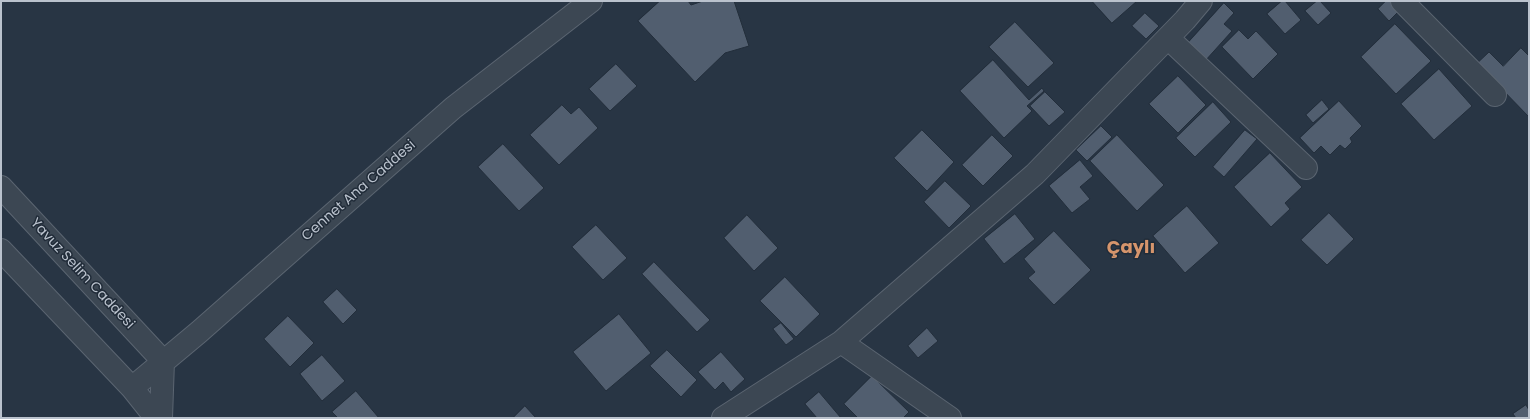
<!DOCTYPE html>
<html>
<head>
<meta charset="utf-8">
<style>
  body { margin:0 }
  #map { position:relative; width:1530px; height:419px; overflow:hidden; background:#283544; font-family:Poppins,sans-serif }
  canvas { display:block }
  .frame { position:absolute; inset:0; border:2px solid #bac2cd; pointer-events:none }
</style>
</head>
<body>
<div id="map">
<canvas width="1530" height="419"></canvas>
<div class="frame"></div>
</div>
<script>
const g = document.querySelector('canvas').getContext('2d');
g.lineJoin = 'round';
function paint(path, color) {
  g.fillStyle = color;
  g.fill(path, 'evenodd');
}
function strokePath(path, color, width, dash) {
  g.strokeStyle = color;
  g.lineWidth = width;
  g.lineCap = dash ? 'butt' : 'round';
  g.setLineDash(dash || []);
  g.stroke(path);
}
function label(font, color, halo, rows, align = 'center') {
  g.font = font + ' Poppins,sans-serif';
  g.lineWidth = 3;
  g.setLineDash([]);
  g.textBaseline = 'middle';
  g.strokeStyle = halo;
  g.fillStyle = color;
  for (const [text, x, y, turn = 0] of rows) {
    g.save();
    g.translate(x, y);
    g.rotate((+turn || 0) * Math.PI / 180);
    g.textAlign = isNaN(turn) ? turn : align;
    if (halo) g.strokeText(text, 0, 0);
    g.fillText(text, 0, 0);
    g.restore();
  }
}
const building = new Path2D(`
  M660,1H688L691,5L703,1H734L749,46L725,53L695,82L638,21Z
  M1092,1H1137L1112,23Z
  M1282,1H1285L1301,20L1285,34L1267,14Z
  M1317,1H1320L1331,13L1318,25L1305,11Z
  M1386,1H1394L1402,8L1389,21L1378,9Z
  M1224,3L1234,13L1224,24L1232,31L1205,61L1187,44Z
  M1145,13L1159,26L1146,39L1132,26Z
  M1015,22L1054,63L1028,87L989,47Z
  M1395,24L1431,61L1396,94L1361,57Z
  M1239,30L1248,39L1256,31L1278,54L1253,79L1222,47Z
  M1521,48L1529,56V117L1496,83L1472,68L1489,52L1503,66Z
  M993,60L1029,100L1042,88L1044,91L1027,106L1032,111L1004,138L960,91Z
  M616,64L637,86L610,111L589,89Z
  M1439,69L1472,106L1434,140L1401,104Z
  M1178,76L1206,105L1178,133L1149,104Z
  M1045,92L1065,112L1049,126L1030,106Z
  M1322,100L1329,109L1313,123L1306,115Z
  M1339,101L1362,126L1350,138L1352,142L1345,149L1340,145L1330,155L1321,146L1314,153L1300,138Z
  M1213,102L1231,122L1195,157L1176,138Z
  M562,105L571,114L579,107L598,128L559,165L530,135Z
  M1101,126L1112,137L1087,161L1076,150Z
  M922,130L954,162L927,191L894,158Z
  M1245,130L1257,139L1224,177L1213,167Z
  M992,135L1013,156L983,186L962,165Z
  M1117,135L1164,185L1137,211L1090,161Z
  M503,144L544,188L519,211L478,167Z
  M1270,153L1302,187L1285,203L1290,209L1271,227L1234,187Z
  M1080,160L1093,176L1080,187L1090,199L1072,213L1049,186Z
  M945,181L971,206L949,228L924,202Z
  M1187,206L1219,243L1185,273L1153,236Z
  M1329,213L1354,239L1327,265L1301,240Z
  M1015,214L1035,239L1004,264L984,239Z
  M747,215L778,248L754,271L724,238Z
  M596,225L627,258L603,280L572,247Z
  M1054,231L1091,270L1054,305L1028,278L1035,272L1024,259Z
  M654,262L710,320L697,332L642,274Z
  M785,277L820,314L796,337L760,301Z
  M337,289L357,310L343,324L323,302Z
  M619,314L651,353L606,391L573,352Z
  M288,316L314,343L290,367L264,339Z
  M781,323L794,339L786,345L773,329Z
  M927,328L938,341L918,358L908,346Z
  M667,350L697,380L681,397L650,366Z
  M721,352L745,379L731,392L723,382L715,390L698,372Z
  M322,355L345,381L322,401L300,374Z
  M872,376L909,412L903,418H858L844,404Z
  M356,391L379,418H338L332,412Z
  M819,392L841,418H817L805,404Z
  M1526,405L1529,410V418H1516L1513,414Z
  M525,406L536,418H513Z`);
const minor = new Path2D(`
  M1402,1L1495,95
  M1168,38L1306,168
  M1,187L163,361L161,418
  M1,250L132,388L156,418
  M841,342L950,418
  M132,388L199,332L453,108L591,1
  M723,418L841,342L1035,174L1185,20L1201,1`);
const streetNames = [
  ["Cennet Ana Caddesi",359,191,-41],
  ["Yavuz Selim Caddesi",82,274,47]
];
const districtNames = [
  ["Çaylı",1131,248]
];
paint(building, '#515e6f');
strokePath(building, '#232e3b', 1);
strokePath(minor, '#5b6571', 24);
strokePath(minor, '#3c4753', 22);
label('14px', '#bac2cd', '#212c39', streetNames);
label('bold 18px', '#d6956c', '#212c39', districtNames);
</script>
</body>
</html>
